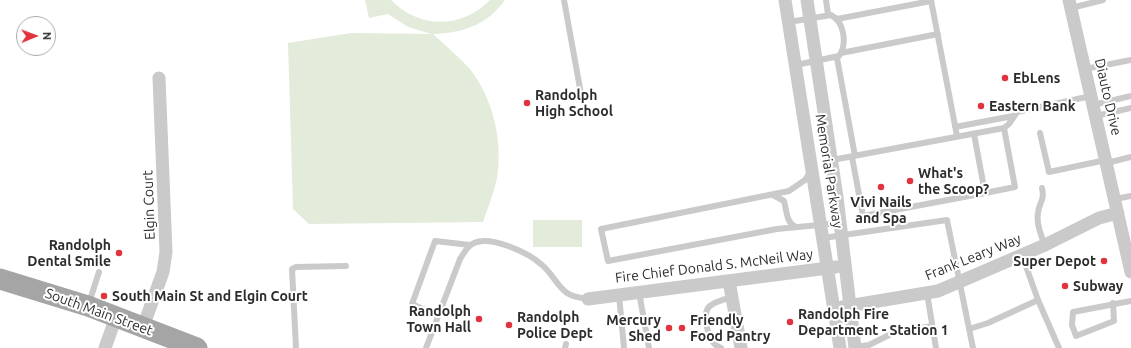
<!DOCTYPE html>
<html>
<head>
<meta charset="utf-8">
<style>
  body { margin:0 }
  #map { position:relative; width:1131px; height:348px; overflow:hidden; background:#fff; font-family:Ubuntu,sans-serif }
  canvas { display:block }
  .north { position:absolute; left:16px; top:16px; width:40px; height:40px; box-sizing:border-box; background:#fff; border:1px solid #ababab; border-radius:50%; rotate:89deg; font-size:11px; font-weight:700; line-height:16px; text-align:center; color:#2d2d2d }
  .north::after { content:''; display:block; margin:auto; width:14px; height:18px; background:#e1333f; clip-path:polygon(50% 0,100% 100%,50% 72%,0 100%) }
</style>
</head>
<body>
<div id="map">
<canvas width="1131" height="348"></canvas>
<div class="north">N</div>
</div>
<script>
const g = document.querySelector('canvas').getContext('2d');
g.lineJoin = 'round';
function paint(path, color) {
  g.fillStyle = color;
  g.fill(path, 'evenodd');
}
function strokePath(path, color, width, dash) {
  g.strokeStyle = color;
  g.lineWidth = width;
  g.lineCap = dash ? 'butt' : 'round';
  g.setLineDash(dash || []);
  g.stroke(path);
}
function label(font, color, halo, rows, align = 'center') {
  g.font = font + ' Ubuntu,sans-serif';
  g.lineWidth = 4;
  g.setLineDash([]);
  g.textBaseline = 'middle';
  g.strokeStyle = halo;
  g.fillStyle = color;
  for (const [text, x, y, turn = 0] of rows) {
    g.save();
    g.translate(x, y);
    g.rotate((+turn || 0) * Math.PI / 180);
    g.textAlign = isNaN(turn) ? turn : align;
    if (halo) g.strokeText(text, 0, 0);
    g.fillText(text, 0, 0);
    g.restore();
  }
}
const green = new Path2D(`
  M365,0H391C419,29 462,29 490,0H505C487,25 463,33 433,34C445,45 458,56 469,68C493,97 503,141 497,178C494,193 488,207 483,222L309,224L293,209L288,43L351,33L431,34L408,27L388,14L369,18Z
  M533,220H582V247H533Z`);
const lane = new Path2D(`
  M564,0L581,94
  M826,0L828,14
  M931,0L957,136
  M1071,8L1103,0
  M837,19L931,1
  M789,22L831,15C845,22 847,45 839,56L796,65
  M841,53L938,34
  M837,58L855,156
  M1085,69L1131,60
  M1093,105L1131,96
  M1096,116L1131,108
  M955,127L1013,116
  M1040,133L1049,172L1106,160
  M974,134L985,193L1015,187L1004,128
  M852,157L863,216L985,193
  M832,160L1004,128L1009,124L1017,112L1091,96
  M1107,163L1131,157
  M810,172L805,180L789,191L601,229L608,261L777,229L840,223
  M1042,188C1045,201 1039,202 1038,213C1036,223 1041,236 1045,245
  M773,195L784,201C787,211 786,223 796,227
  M1115,199L1131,196
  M823,238L947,220L973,348
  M1022,255L1038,300L1059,348
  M639,292L649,348
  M927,293L936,348
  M619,295L624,348
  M89,303L99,272
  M1113,303L1114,321L1076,336L1072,325L1073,312L1131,301
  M438,316L412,304L435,241L470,245
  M969,329L988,323L1038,300
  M854,347L869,345L893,333L932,326
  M296,348L292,269L296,267L346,266
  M426,348L460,259C464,253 467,246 474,243C491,235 529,253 542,265C552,273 557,286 567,293C573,297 580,298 588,299
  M565,348L566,344
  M721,348C709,345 702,318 708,308C712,302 724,300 731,297`);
const street = new Path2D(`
  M785,0L840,348
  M807,0L837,197L855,348
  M1069,0L1131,272
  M729,281L741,348
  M588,299L836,267
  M842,307L938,291L1045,245L1099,218L1118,213
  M143,327L163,272L166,252L159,78
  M105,348L116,317`);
const primary = new Path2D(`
  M0,279L88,306L197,348`);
const markers = [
  [1005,78,4,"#e1333f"],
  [527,103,4,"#e1333f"],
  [981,106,4,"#e1333f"],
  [910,181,4,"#e1333f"],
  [881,187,4,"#e1333f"],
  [119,253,4,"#e1333f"],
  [1104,261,4,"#e1333f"],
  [1065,286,4,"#e1333f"],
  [104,296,4,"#e1333f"],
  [479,319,4,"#e1333f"],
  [790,322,4,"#e1333f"],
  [509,325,4,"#e1333f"],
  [669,328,4,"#e1333f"],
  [682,328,4,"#e1333f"]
];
const poiNames = [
  ["EbLens",1013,78],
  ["Randolph",535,95],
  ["High School",535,111],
  ["Eastern Bank",989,106],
  ["What's",918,173],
  ["the Scoop?",918,189],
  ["Vivi Nails",881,202,"center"],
  ["and Spa",881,218,"center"],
  ["Randolph",111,245,"right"],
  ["Dental Smile",111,261,"right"],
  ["Super Depot",1096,261,"right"],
  ["Subway",1073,286],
  ["South Main St and Elgin Court",112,296],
  ["Randolph",471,311,"right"],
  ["Town Hall",471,327,"right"],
  ["Randolph Fire",798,314],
  ["Department - Station 1",798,330],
  ["Randolph",517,317],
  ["Police Dept",517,333],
  ["Mercury",661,320,"right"],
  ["Shed",661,336,"right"],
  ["Friendly",690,320],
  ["Food Pantry",690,336]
];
const streetNames = [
  ["Diauto Drive",1108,97,77],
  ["Memorial Parkway",829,171,81],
  ["Elgin Court",149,205,-92],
  ["Frank Leary Way",973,257,-22],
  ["Fire Chief Donald S. McNeil Way",714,266,-7],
  ["South Main Street",99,312,20]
];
paint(green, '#e3ebdb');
strokePath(lane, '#cacaca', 6);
strokePath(street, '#cacaca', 13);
strokePath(primary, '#a5a5a5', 21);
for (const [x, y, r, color] of markers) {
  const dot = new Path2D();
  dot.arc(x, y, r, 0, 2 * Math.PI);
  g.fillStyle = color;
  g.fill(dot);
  strokePath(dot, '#fff', 1.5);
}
label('bold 14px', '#2d2d2d', '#fff', poiNames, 'left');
label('14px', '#2d2d2d', '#fff', streetNames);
</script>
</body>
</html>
